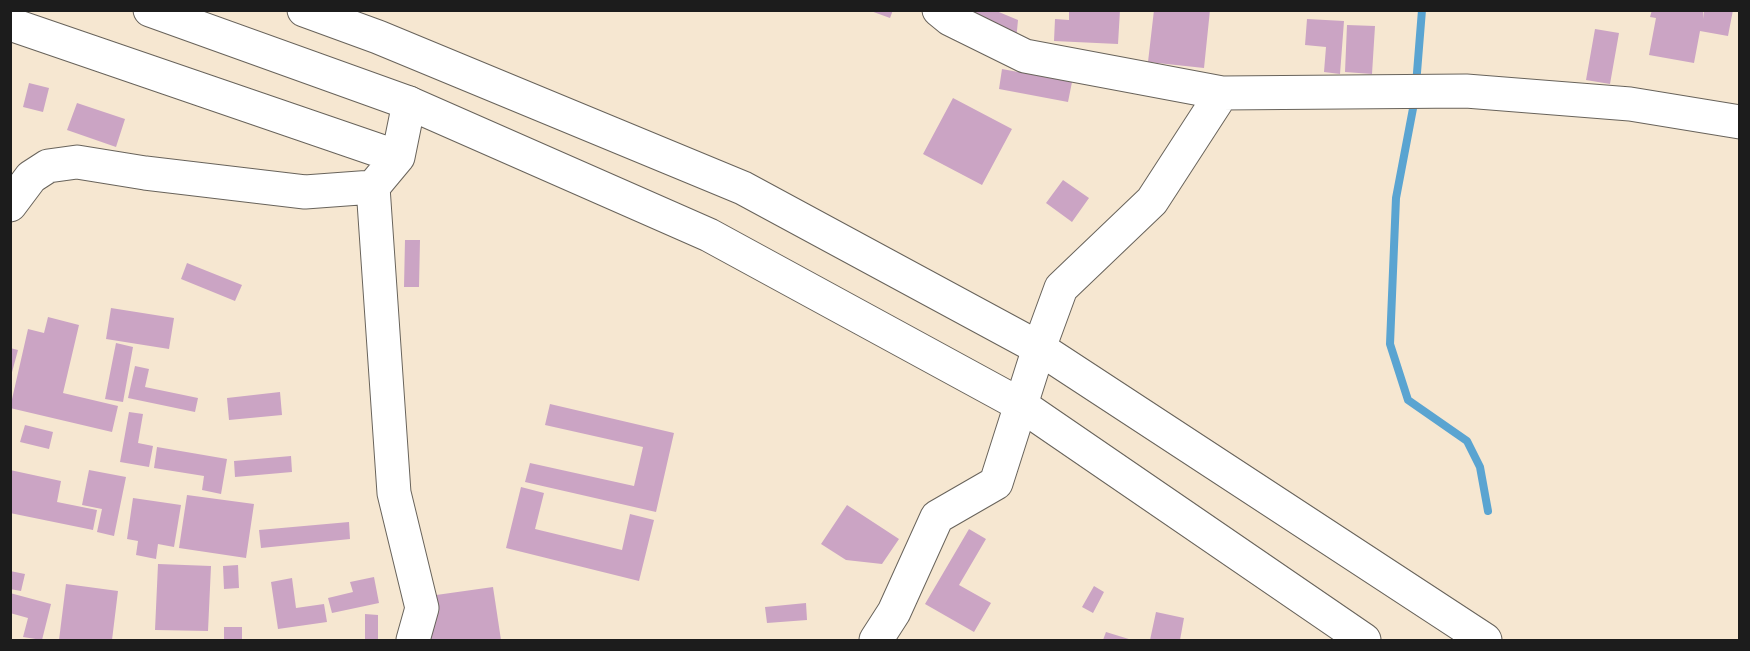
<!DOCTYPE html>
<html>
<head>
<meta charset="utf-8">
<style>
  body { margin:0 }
  #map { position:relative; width:1750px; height:651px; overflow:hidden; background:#f6e7d1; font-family:Sriracha,sans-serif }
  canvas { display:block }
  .frame { position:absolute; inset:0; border:12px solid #1c1c1c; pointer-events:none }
</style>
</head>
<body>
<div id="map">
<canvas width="1750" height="651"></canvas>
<div class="frame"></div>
</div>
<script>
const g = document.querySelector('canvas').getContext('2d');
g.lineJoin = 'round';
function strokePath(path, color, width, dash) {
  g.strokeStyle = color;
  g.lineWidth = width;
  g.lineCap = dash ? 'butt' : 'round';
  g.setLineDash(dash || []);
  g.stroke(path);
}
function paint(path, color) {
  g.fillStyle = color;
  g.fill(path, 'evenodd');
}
const stream = new Path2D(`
  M1416,85L1422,10
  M1415,98L1396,198L1390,344L1408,400L1467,441L1480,467L1488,511`);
const building = new Path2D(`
  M868,10H893L890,18Z
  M970,10H994L1018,20L1016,41Z
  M1069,10H1120L1118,44L1054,41L1055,19L1069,20Z
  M1154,10H1210L1204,68L1148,62Z
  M1652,10H1703V19L1704,10H1733L1728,36L1700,31L1694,63L1649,55L1656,18L1650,17Z
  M1307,19L1344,21L1340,74L1324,72L1326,47L1305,45Z
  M1347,25L1375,26L1372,74L1345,72Z
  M1595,29L1619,33L1610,84L1586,80Z
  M1002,69L1072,82L1068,102L999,89Z
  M29,83L49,88L43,112L23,107Z
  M953,98L1012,129L982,185L923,154Z
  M77,103L125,119L116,147L67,130Z
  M1063,180L1089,198L1072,222L1046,203Z
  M405,240H420L419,287H404Z
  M187,263L242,285L235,301L181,279Z
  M111,308L174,318L169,349L106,339Z
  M48,317L79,325L63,393L118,406L112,432L10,408L28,329L44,333Z
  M116,343L133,347L123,402L105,399Z
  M10,348L18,350L11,376H10Z
  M135,366L149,369L145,387L198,398L195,412L128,398Z
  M280,392L282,415L229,420L227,398Z
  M550,404L674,433L656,512L525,482L530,463L634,486L643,447L545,425Z
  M129,412L143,414L138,443L153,446L149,467L120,462Z
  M25,425L53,432L49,449L20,442Z
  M157,447L227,459L221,494L202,490L204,476L154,468Z
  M291,456L292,472L235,477L234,461Z
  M10,470L61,481L57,502L97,510L93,530L10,513Z
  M89,470L126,477L114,536L97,532L102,509L82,505Z
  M521,487L544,493L535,529L622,550L630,514L654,520L639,581L506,548Z
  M187,495L254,504L246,558L179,548Z
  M133,498L181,505L174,547L158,544L156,559L136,555L138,541L127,539Z
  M847,505L899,539L882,564L846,560L821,544Z
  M349,522L350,539L261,548L259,530Z
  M969,529L986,539L959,585L991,603L974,632L925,604Z
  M158,564L211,566L208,631L155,630Z
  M238,565L239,588L224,589L223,566Z
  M10,571L25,574L21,591L10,589Z
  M374,577L379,603L332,613L328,598L353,592L350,582Z
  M292,578L296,608L324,604L327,622L278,629L271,582Z
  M66,584L118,591L112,640H59Z
  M1094,586L1104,592L1093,613L1082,607Z
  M493,587L501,640H429L422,597Z
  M10,593L51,604L42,640L23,637L28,618L10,613Z
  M806,603L807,620L767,623L765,607Z
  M1156,612L1184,618L1180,640H1150Z
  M365,614L378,615V640H365Z
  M224,627H242V640H224Z
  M1106,632L1132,640H1103Z`);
const minor = new Path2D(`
  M939,10L950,19L1025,56L1222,93L1466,91L1630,104L1740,122
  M10,24L398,157
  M373,187L394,493L422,608L413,640
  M10,205L31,177L48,166L77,162L145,173L305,192L373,187L398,157L409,103
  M876,640L894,612L937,517L996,483L1039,348L1061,288L1152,201L1222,93`);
const major = new Path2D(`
  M150,10L409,103L709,235L1021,405L1364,640
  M304,10L378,37L743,188L1039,348L1485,640`);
strokePath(stream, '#5aa4d1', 8);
paint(building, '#cba4c4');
strokePath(minor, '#68635b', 35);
strokePath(major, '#68635b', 35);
strokePath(minor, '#fff', 33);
strokePath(major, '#fff', 33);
</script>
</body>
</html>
